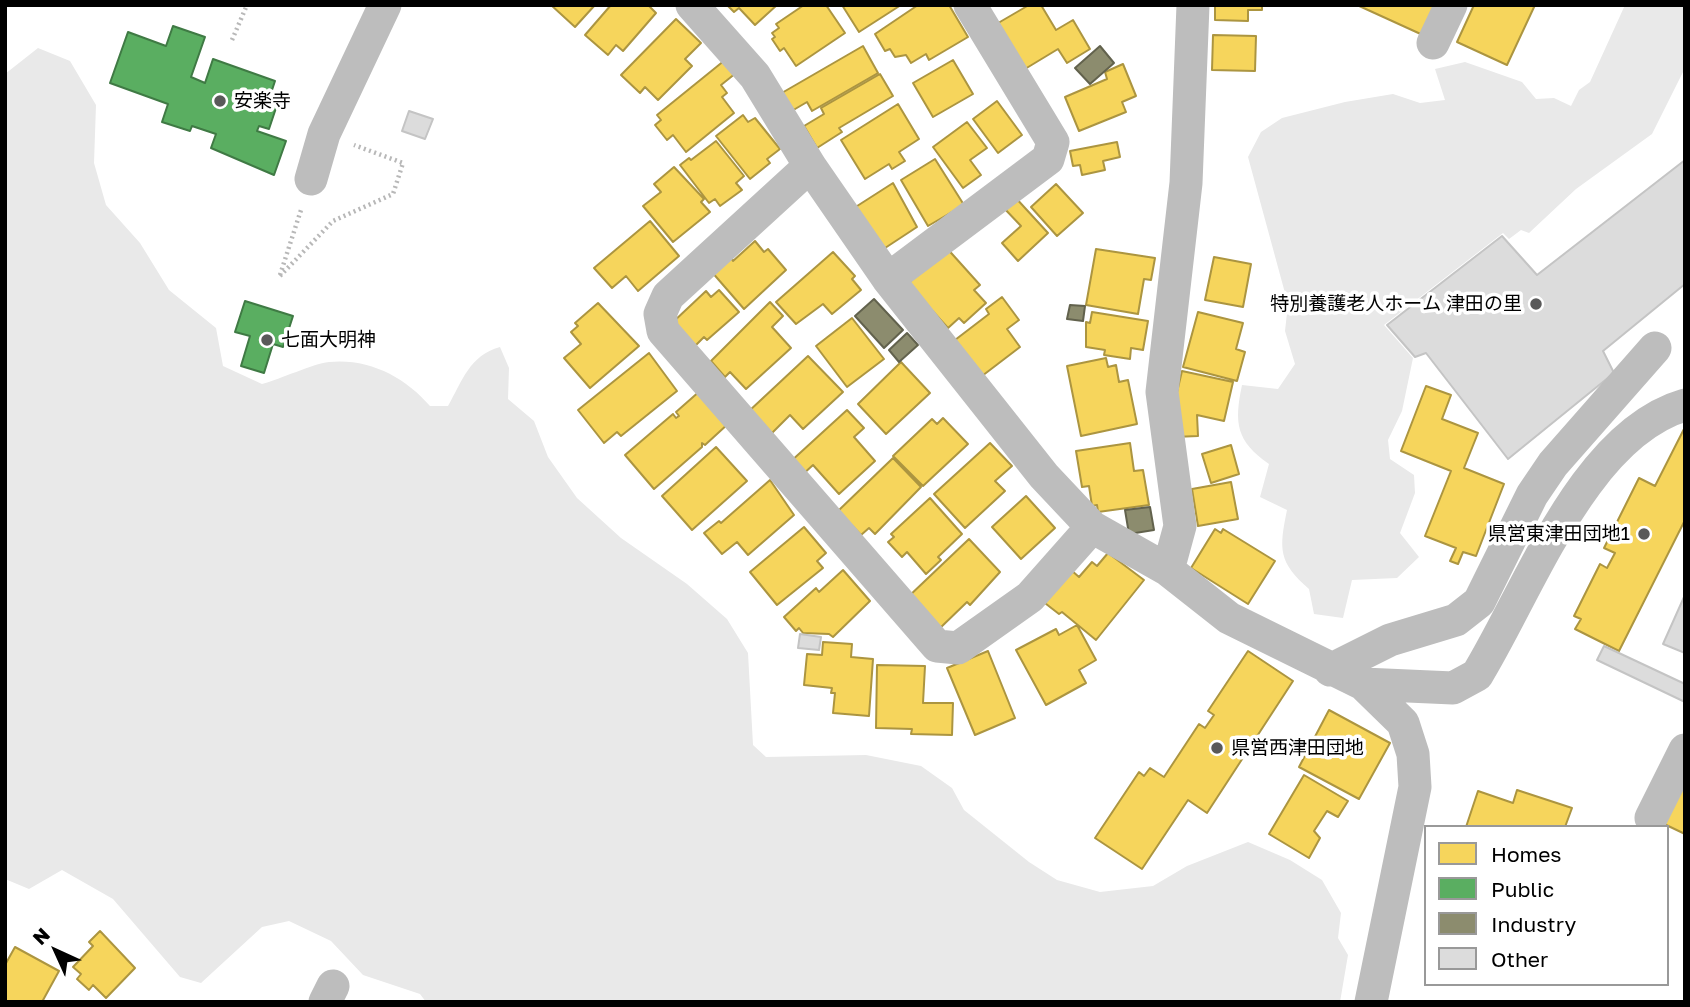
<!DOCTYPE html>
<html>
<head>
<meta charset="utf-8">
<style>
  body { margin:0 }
  #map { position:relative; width:1690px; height:1007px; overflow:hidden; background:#fff; font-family:"Golos Text",sans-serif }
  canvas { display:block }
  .frame { position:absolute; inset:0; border:7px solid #000; pointer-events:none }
  .legend { position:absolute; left:1424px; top:825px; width:245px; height:161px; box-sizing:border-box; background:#fff; border:2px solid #999; margin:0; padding:9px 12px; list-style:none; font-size:21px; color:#000 }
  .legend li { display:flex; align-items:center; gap:14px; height:35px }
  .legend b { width:35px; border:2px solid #999 }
  .north { position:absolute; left:21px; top:916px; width:70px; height:70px; -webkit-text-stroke:5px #fff; paint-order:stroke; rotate:315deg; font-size:19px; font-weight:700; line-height:28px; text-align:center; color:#000 }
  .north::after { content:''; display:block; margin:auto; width:24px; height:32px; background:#000; clip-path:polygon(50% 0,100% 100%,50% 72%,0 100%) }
</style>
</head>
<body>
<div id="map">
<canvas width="1690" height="1007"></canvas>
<div class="frame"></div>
<ul class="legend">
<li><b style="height:19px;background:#f6d55c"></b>Homes</li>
<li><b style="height:19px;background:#5aae61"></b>Public</li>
<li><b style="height:19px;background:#8c8c6e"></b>Industry</li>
<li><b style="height:19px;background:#dcdcdc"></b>Other</li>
</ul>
<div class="north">N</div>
</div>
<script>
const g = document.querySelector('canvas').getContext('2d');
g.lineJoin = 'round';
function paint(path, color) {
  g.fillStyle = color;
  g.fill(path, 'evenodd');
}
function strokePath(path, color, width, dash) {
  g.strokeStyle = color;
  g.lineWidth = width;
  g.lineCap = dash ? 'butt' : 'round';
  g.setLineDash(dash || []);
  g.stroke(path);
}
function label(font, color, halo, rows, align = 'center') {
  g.font = font + ' "Golos Text","Noto Sans JP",sans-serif';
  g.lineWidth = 7;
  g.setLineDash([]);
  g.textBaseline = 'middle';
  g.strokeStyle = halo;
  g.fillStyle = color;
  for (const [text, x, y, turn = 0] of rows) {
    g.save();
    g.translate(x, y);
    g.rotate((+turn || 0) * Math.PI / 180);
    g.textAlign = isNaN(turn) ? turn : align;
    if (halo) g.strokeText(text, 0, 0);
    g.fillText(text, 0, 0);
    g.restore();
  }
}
const green = new Path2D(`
  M1625,5H1685V68L1652,134L1576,189L1529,233L1521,230L1509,239L1503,233L1384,325L1413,358L1402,411L1388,440L1390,459L1414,475L1415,493L1400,533L1419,557L1397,578L1352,580L1343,618L1314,614L1309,589C1278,562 1279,549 1287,510L1260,497L1269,464C1236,441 1234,423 1242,385L1278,389L1295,364L1285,331L1288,304L1248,157L1261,132L1282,118L1345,102L1393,94L1420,103L1445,100L1435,69L1465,62L1522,82L1536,99L1554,98L1571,106L1579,90L1590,82Z
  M38,48L70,61L96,105L94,163L106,205L140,243L169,290L216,328L223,366L262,384C281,379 312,364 329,362C369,358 405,377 430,406H448C463,380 469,356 500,347L509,368L508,399L534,421L548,457L577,498L621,538L687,584L727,619L748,653L753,745L766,757L866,755L921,766L952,788L964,810L1029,862L1057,880L1100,892L1153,886L1187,866L1248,842L1290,860L1322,880L1341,913L1338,938L1348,955L1340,1002H426L420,994L363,975L331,941L289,921L262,927L201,983L180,977L113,899L62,870L29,889L5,879V74Z`);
const homes = new Path2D(`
  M551,5H595L575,27Z
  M611,5H648L656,13L623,51L616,45L608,55L585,35Z
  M727,5H777L755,25L739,8L734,12Z
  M804,5H826L845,33L796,66L784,48L780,51L772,39L775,37L772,33L779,28L776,24Z
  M842,5H901L859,32Z
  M918,5H949L968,37L929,60L926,54L911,63L906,55L895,57L890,49L885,51L875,34Z
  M1029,5H1041L1056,30L1073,20L1090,49L1067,63L1058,49L1020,72L993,26Z
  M1215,5H1262V10H1248V21L1215,20Z
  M1357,5H1439L1425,36Z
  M1474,5H1535L1507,65L1457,42Z
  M676,19L701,43L685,59L692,66L658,100L645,87L640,93L621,75Z
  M1213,35L1256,36L1255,71L1212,70Z
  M863,46L878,73L812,111L807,102L790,112L780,94Z
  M725,60L736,73L721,85L727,93L722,97L734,113L686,152L673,135L667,140L655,125L661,120L657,115Z
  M953,60L973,94L933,117L913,83Z
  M1123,64L1136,96L1122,102L1126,112L1079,131L1065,97L1107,79L1105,72Z
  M880,74L893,96L839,128L842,132L817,148L804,126L824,114L821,108Z
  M997,101L1022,135L998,153L973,119Z
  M898,104L919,139L899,152L905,161L892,169L889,164L865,179L841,140Z
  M743,115L748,122L755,118L780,149L767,159L770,163L750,179L716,136Z
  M967,122L987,148L970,160L981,175L963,188L933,147Z
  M716,141L744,176L736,183L742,190L720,206L715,199L709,203L680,165L689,158L691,160Z
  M1117,142L1120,157L1103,161L1105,170L1082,175L1080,165L1073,166L1070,151Z
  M935,159L964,205L928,226L901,180Z
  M674,167L704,199L701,202L710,212L673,242L643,206L661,192L654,184Z
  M893,183L917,227L882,250L854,208Z
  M1056,184L1083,213L1057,236L1031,207Z
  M1014,196L1048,233L1018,261L1002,243L1021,226L1002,206Z
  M650,221L679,256L638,291L626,276L612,288L594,268Z
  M755,241L764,252L768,249L786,270L744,309L711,271L729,255L733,261Z
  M944,245L980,285L974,290L986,303L964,323L959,318L948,328L908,284Z
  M1096,249L1155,258L1151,280L1144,279L1138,314L1086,305Z
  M833,252L855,276L852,279L861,290L832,314L823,304L796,324L776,302Z
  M1214,257L1251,264L1243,307L1205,300Z
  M719,290L739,312L707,340L704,337L694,347L672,323L706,291L711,297Z
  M1002,297L1019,320L1007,329L1020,347L982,376L955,340L989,314L986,309Z
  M770,302L783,316L772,327L791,348L746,389L730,372L725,377L711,361Z
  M598,303L639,346L590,388L564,358L581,344L571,332L578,326L575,323Z
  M1092,312L1148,321L1143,350L1131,348L1130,359L1104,355L1105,350L1086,347V322L1090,323Z
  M1198,312L1243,323L1236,349L1245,352L1237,381L1183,367Z
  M852,318L884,359L847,387L816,346Z
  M649,353L677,391L621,436L617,432L604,443L578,410Z
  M808,356L843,392L803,429L790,415L770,435L748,412Z
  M1106,358L1108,367L1116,365L1119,382L1128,380L1137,424L1081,436L1067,366Z
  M901,362L930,393L886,434L858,404Z
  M1182,371L1233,382L1224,421L1197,415L1198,436L1174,437L1173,409Z
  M1426,386L1451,395L1442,419L1478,433L1464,468L1504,484L1476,556L1463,552L1458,564L1450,561L1456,548L1425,536L1451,471L1401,451Z
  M701,390L729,423L705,445L702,443V447L654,489L625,455L673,414L676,418L679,416L676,412Z
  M847,410L864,428L854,437L875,461L839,494L813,465L801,476L789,463Z
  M943,418L968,444L923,486L893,456L932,419L937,424Z
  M1685,427V520L1619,651L1575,629L1581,619L1574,616L1600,564L1607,568L1615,553L1604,548L1639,478L1655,486Z
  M990,443L1012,466L995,481L1005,491L965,528L934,494Z
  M1130,443L1134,471L1143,470L1149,505L1098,512L1097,505L1092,506L1089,486L1082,487L1076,451Z
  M1231,445L1239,474L1211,483L1202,454Z
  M716,447L747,481L692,530L662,496Z
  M893,458L921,487L875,534L869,528L861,535L838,511Z
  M770,480L794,515L748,555L737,542L722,554L704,533L719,521L721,523Z
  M1231,482L1238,519L1198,526L1192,489Z
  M1026,496L1055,528L1021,559L992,527Z
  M930,498L962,534L938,557L941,560L926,574L907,552L902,557L888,542L894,537L891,534Z
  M804,527L826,553L817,561L823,568L777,605L750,572Z
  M1215,529L1221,533L1223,529L1275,561L1248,604L1191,568Z
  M969,539L1000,572L970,605L967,602L937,631L907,598Z
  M1108,553L1144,580L1096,640L1062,612L1059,614L1041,600L1071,570L1079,577L1092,562L1097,566Z
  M843,570L870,601L833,637L829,634L803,633L799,628L796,631L784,617L816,588L819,592Z
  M1077,625L1096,660L1079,670L1086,683L1046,705L1016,650L1056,629L1059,635Z
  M823,642L852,644L851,657L873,659L869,716L833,713L835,693H831L832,688L804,685L807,654L822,655Z
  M988,651L1015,718L975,735L947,668Z
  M1248,651L1293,681L1207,813L1188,800L1142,869L1095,838L1139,772L1144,776L1150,768L1164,777L1199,724L1205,728L1214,715L1208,711Z
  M877,665L925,666L923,703H953L952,735L911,734L912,729L876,728Z
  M1329,710L1390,743L1359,799L1299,767Z
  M1304,775L1348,801L1338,817L1327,811L1314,831L1320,838L1309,858L1269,834Z
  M1685,778V834L1662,823Z
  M1517,790L1572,808L1565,827H1466L1478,791L1513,803Z
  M100,931L135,968L106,998L93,985L89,990L77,979L81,974L73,967L93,946L89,942Z
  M15,947L59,971L42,1002H5V965Z`);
const public = new Path2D(`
  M173,26L205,37L191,77L205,83L213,59L275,81L270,96L279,99L269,129L259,126L257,131L286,141L274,175L211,148L216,134L192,126L190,131L162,122L168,104L110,83L128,32L166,46Z
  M245,301L293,316L283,347L273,344L264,373L241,366L250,336L235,332Z`);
const industry = new Path2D(`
  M1100,46L1114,63L1090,84L1075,68Z
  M874,299L903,330L884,348L855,316Z
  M1070,305L1085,306L1083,321L1067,319Z
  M907,333L918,345L899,362L889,350Z
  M1150,507L1154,530L1129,534L1125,510Z`);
const building = new Path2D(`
  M409,111L433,119L425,139L402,131Z
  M1685,160V284L1603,351L1614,373L1508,459L1426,353L1415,357L1387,325L1502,236L1537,275Z
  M1684,597H1685V653L1663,644Z
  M800,634L821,637L819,650L798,648Z
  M1604,646L1685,684V702L1597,660Z`);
const path = new Path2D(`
  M232,40L247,5
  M280,275L301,210
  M280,276L333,221L393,194L403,163L354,145`);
const minor = new Path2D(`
  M692,5L755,76L810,166L888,279L1044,476L1092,527L1168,570L1229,618L1363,684L1453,688L1477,675C1528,592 1584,434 1685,405
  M1433,43L1451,5
  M810,166L668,296L660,314L663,331L937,646L958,648L1030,597L1092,527
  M311,179L324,134L385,5
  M888,279L1048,159L1053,142L970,5
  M1168,570L1180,526L1162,392L1186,183L1193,5
  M1330,670L1390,640L1456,620L1479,602L1532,495L1553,464L1655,348
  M1363,684L1403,723L1413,754L1415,787L1371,1002
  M1651,818L1685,750
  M325,1002L333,986`);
const markers = [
  [220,101,7,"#595959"],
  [1536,304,7,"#595959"],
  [267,340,7,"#595959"],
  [1644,534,7,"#595959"],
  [1217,748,7,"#595959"]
];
const poiNames = [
  ["安楽寺",234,101],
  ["特別養護老人ホーム 津田の里",1522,304,"right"],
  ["七面大明神",281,340],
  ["県営東津田団地1",1630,534,"right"],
  ["県営西津田団地",1231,748]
];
paint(green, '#e9e9e9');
paint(homes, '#f6d55c');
strokePath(homes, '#ac9540', 2);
paint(public, '#5aae61');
strokePath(public, '#3f7a44', 2);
paint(industry, '#8c8c6e');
strokePath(industry, '#62624d', 2);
paint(building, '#dcdcdc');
strokePath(building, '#c4c4c4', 2);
strokePath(path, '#b8b8b8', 4.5, [2, 3.5]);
strokePath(minor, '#bdbdbd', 33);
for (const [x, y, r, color] of markers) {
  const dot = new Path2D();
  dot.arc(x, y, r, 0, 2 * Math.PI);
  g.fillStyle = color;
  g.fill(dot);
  strokePath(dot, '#fff', 2.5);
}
label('19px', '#000', '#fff', poiNames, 'left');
</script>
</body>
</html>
